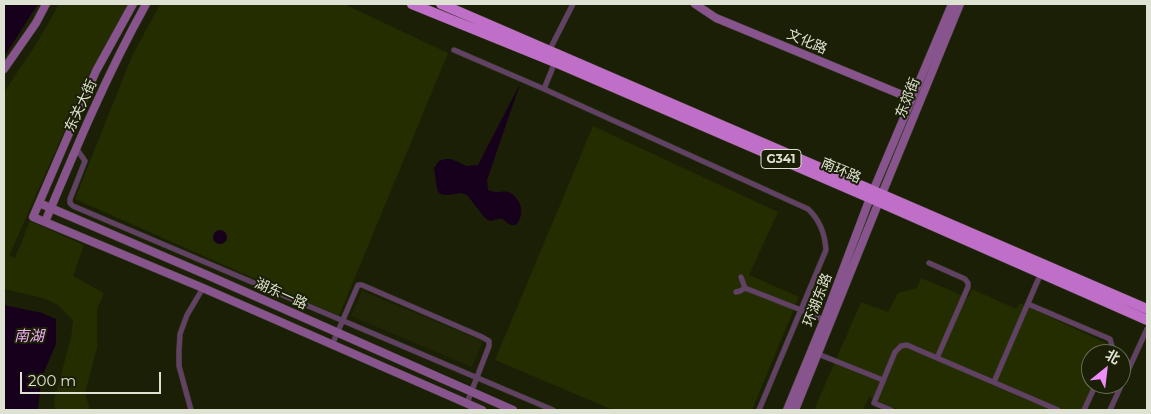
<!DOCTYPE html>
<html>
<head>
<meta charset="utf-8">
<style>
  body { margin:0 }
  #map { position:relative; width:1151px; height:414px; overflow:hidden; background:#1a1f06; font-family:Montserrat,"Noto Sans SC",sans-serif }
  canvas { display:block }
  .frame { position:absolute; inset:0; border:5px solid #dee2d2; pointer-events:none }
  .north { position:absolute; left:1081px; top:344px; width:50px; height:50px; box-sizing:border-box; background:#1a1f06; border:1px solid #686d58; border-radius:50%; rotate:29deg; font-size:14px; font-weight:700; line-height:20px; text-align:center; color:#dee2d2 }
  .north::after { content:''; display:block; margin:auto; width:18px; height:22px; background:#ee8cf8; clip-path:polygon(50% 0,100% 100%,50% 72%,0 100%) }
  .scale { position:absolute; left:20px; top:372px; width:141px; height:22px; box-sizing:border-box; border:2px solid #dee2d2; border-top:0; padding-left:6px; font-size:15px; line-height:18px; white-space:nowrap; color:#dee2d2; -webkit-text-stroke:4px #1a1f06; paint-order:stroke }
</style>
</head>
<body>
<div id="map">
<canvas width="1151" height="414"></canvas>
<div class="frame"></div>
<div class="north">北</div>
<div class="scale">200 m</div>
</div>
<script>
const g = document.querySelector('canvas').getContext('2d');
g.lineJoin = 'round';
function paint(path, color) {
  g.fillStyle = color;
  g.fill(path, 'evenodd');
}
function strokePath(path, color, width, dash) {
  g.strokeStyle = color;
  g.lineWidth = width;
  g.lineCap = dash ? 'butt' : 'round';
  g.setLineDash(dash || []);
  g.stroke(path);
}
function label(font, color, halo, rows, align = 'center') {
  g.font = font + ' Montserrat,"Noto Sans SC",sans-serif';
  g.lineWidth = 4;
  g.setLineDash([]);
  g.textBaseline = 'middle';
  g.strokeStyle = halo;
  g.fillStyle = color;
  for (const [text, x, y, turn = 0] of rows) {
    g.save();
    g.translate(x, y);
    g.rotate((+turn || 0) * Math.PI / 180);
    g.textAlign = isNaN(turn) ? turn : align;
    if (halo) g.strokeText(text, 0, 0);
    g.fillText(text, 0, 0);
    g.restore();
  }
}
const built = new Path2D(`
  M362,291L483,341L472,367L351,316Z`);
const green = new Path2D(`
  M59,4H129L90,73L9,256L15,258L30,221L84,245L73,276L104,293L97,309V348L85,393L90,410H55L54,400L71,338L73,320L58,305L43,298L4,289V92L35,46Z
  M160,4H344L448,53L339,316L75,199L132,56Z
  M593,126L778,212L749,275L799,297L752,410H613L495,360Z
  M921,278L968,298L972,289L1016,309L1020,303L1112,346L1108,354H1091V384H1095L1084,410H899L869,397L863,410H814L861,302L888,312L898,293L917,288Z`);
const water = new Path2D(`
  M4,4H38L4,57Z
  M520,84L487,180L488,190C491,191 494,192 496,192C503,192 506,190 512,194C520,200 525,212 518,222C517,224 515,226 512,225C508,225 505,220 502,219C498,218 494,221 490,221L485,218L467,195L461,193L449,195H444L439,193L437,189L434,168L439,161L445,159H451L467,166L478,165Z
  M213 237a7 7 0 1 1 14 0a7 7 0 1 1-14 0Z
  M4,305L42,313L56,319V344L41,379L38,410H4Z`);
const street = new Path2D(`
  M454,50L544,89L808,209C820,220 825,234 826,250L759,410
  M549,51L573,4
  M544,89L555,62
  M76,148L85,161L70,199V203L73,206L553,410
  M929,263L965,279L968,283V287L937,358
  M741,277L745,288L801,310L824,320
  M736,292L740,291L745,288
  M1028,304L1110,339L1112,346L1108,354
  M332,345L358,285H362L482,337L489,341V346L467,403
  M818,354L883,380
  M994,382L1041,273
  M191,410L179,366V351L180,334L187,315L203,288
  M891,410L874,403L895,352L901,346L907,345L1058,410
  M1084,410L1096,384
  M1110,410L1147,329`);
const secondary = new Path2D(`
  M133,4L96,71L33,217L203,288L482,410
  M695,4L716,18L912,99
  M4,69L36,23L46,4
  M39,203L207,275L513,410
  M45,222C76,148 107,74 146,4
  M787,410L824,320L870,198L952,4
  M795,410L882,194L960,4`);
const highway = new Path2D(`
  M412,4L555,62L870,198L1147,320
  M441,4L1147,309`);
const shields = [
  [781,159,40]
];
const shieldNames = [
  ["G341",781,159]
];
const streetNames = [
  ["文化路",807,42,23],
  ["东郊街",908,98,-68],
  ["东关大街",81,106,-65],
  ["南环路",841,171,23],
  ["湖东一路",281,294,24],
  ["环湖东路",818,300,-69]
];
const waterNames = [
  ["南湖",29,337]
];
paint(built, '#212706');
paint(green, '#242d00');
paint(water, '#17001b');
strokePath(street, '#353a23', 6);
strokePath(secondary, '#353a23', 9);
strokePath(highway, '#353a23', 11);
strokePath(street, '#614164', 5);
strokePath(secondary, '#87548d', 8);
strokePath(highway, '#c06fc9', 10);
for (const [x, y, w] of shields) {
  const box = new Path2D();
  box.roundRect(x - w / 2, y - 9.5, w, 19, 4);
  g.fillStyle = '#1a1f06';
  g.fill(box);
  strokePath(box, '#dee2d2', 1);
}
label('bold 12px', '#dee2d2', null, shieldNames);
label('14px', '#dee2d2', '#1a1f06', streetNames);
label('italic 15px', '#f2aef9', '#1a1f06', waterNames);
</script>
</body>
</html>
